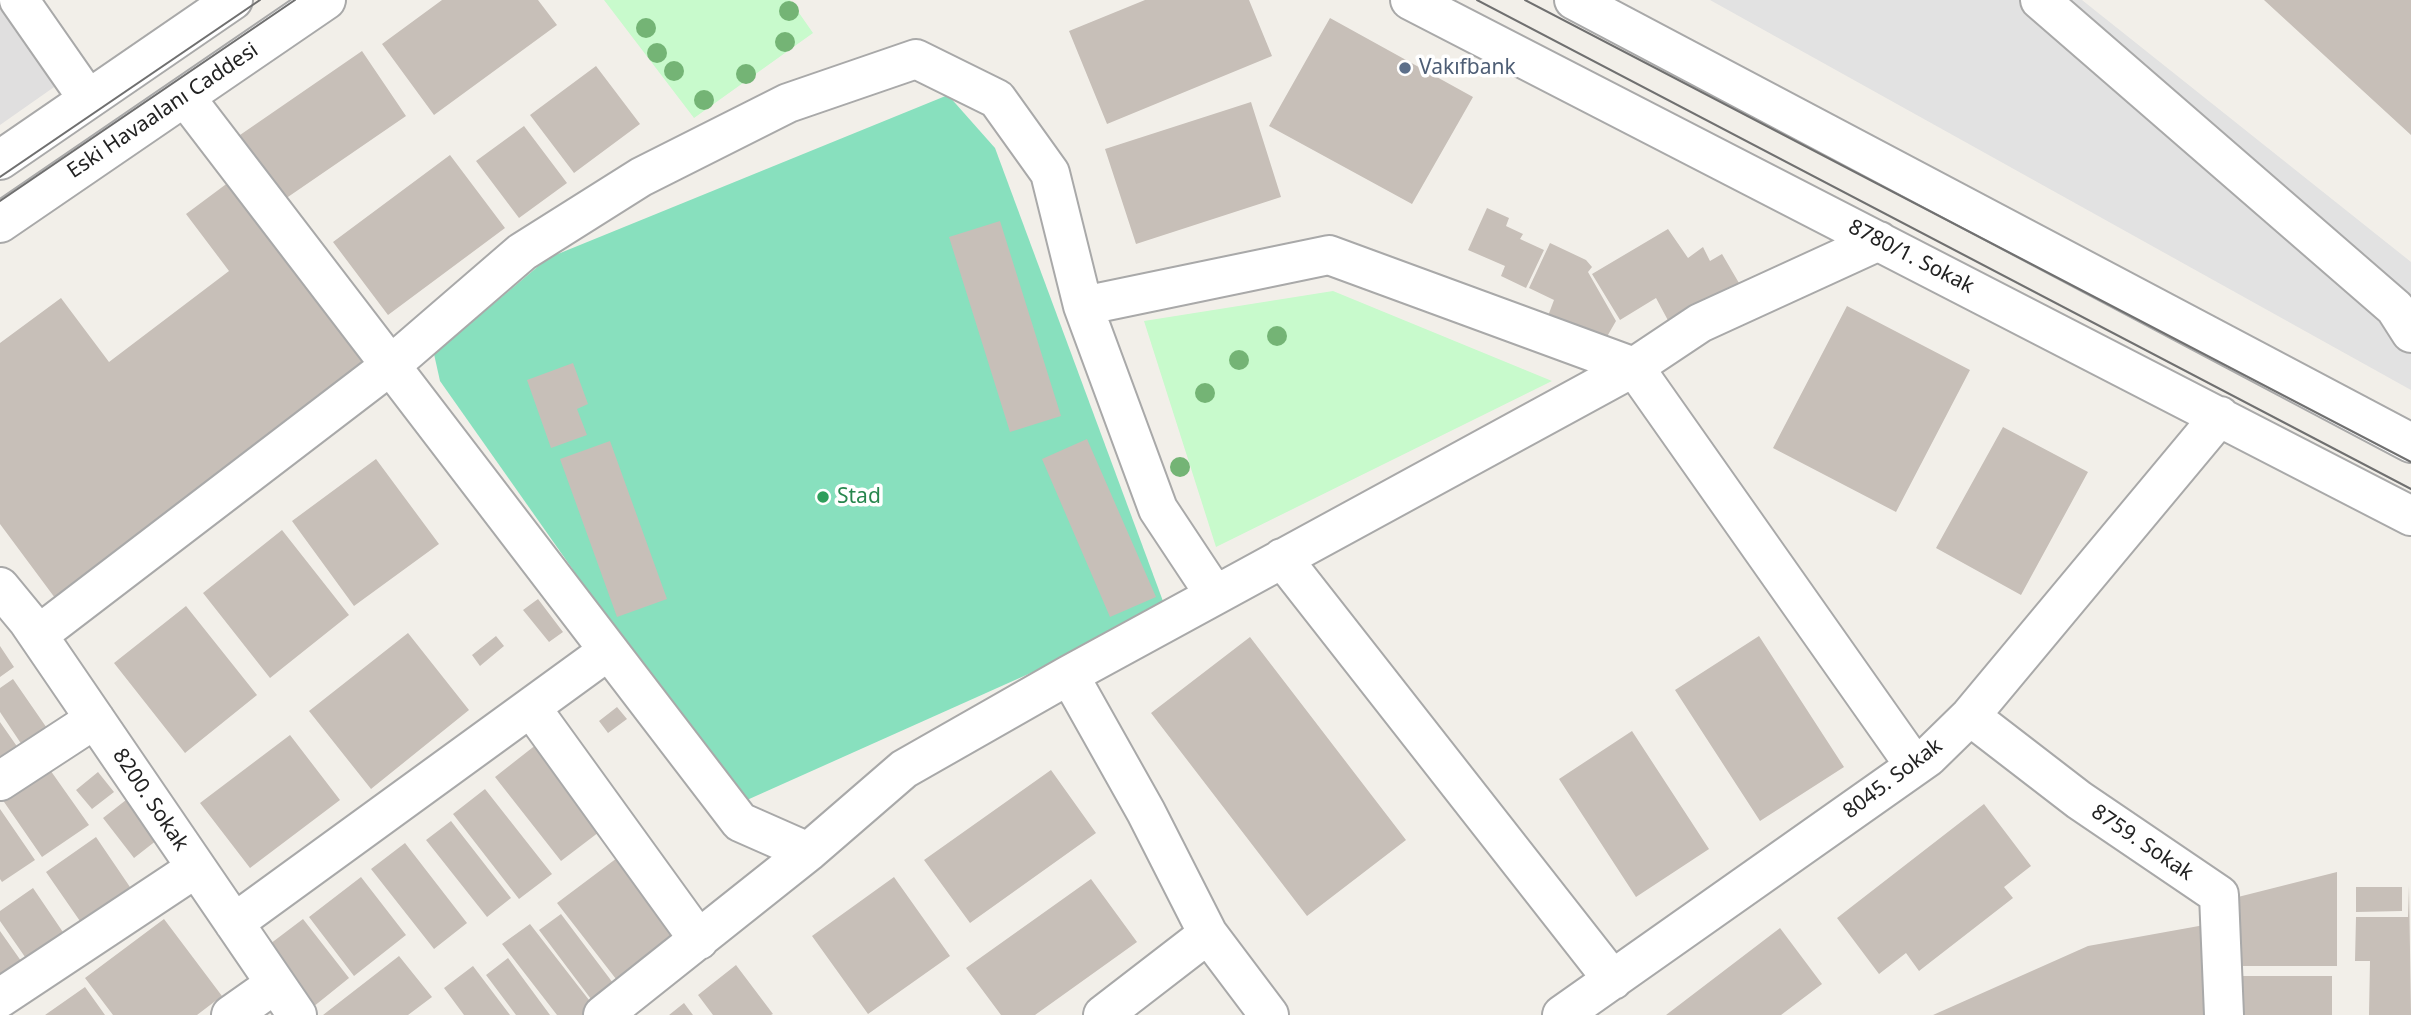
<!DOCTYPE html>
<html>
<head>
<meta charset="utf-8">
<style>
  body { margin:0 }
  canvas { display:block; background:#f2efe9 }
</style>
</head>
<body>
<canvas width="2411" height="1015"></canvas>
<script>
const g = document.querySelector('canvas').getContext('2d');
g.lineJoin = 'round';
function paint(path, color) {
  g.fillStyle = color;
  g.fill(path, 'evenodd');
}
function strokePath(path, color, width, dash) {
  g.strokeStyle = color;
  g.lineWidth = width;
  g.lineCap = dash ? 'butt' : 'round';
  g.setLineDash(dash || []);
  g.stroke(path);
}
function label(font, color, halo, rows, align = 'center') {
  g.font = font + ' "Noto Sans",sans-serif';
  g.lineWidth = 7;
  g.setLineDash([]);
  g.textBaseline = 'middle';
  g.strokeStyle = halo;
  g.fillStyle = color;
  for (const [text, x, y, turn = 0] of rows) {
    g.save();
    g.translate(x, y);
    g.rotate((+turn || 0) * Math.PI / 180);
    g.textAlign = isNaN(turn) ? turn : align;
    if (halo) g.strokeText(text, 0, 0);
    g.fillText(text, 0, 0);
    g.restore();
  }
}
const residential = new Path2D(`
  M0,7L57,85L0,125Z`);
const park = new Path2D(`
  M604,0H790L813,33L694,118Z
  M1333,291L1552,381L1216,547L1144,321Z`);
const pitch = new Path2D(`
  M948,95L995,148L1167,612L738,804L440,381L434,354L548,258Z`);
const parking = new Path2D(`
  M1710,0H2082L2411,262V390Z`);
const building = new Path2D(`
  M442,0H538L557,25L434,115L382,44Z
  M1145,0H1249L1272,56L1107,124L1069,31Z
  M2264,0H2411V135Z
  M1330,18L1473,97L1412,204L1269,126Z
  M362,51L406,116L285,199L240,135Z
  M596,66L640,124L574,173L530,115Z
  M1251,102L1281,197L1136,244L1105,149Z
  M524,126L567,183L519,218L476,161Z
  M450,155L505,228L388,315L333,242Z
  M229,182L365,364L55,598L0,524V343L61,298L109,362L229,271L186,214Z
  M1487,208L1509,218L1506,226L1523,234L1520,239L1544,250L1526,288L1501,276L1505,266L1468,250Z
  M1000,221L1061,416L1010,432L949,237Z
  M1668,229L1688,258L1703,247L1710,261L1722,254L1739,283L1671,326L1656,298L1620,320L1592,274Z
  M1550,243L1586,260L1592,267L1588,272L1616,321L1601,347L1545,324L1554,300L1529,288Z
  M1847,306L1970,370L1896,512L1773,448Z
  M573,363L588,404L577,409L587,435L551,448L527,380Z
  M2003,427L2088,472L2021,595L1936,548Z
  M1087,439L1156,597L1110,617L1042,459Z
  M610,441L667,599L617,617L560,459Z
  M376,459L439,544L354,606L292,521Z
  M282,530L349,615L270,678L203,593Z
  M538,599L563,632L549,642L523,610Z
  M186,606L257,695L185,753L114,663Z
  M408,633L469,710L371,789L309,711Z
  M496,636L504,646L480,666L472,655Z
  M1759,636L1844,767L1760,821L1675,690Z
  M1250,637L1406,840L1307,916L1151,713Z
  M0,646L14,667L0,677Z
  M13,679L51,734L26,751L0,712V688Z
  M617,707L627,719L608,733L599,721Z
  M0,722L23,755L0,771Z
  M1632,731L1709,849L1636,897L1559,779Z
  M290,735L340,800L250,868L200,803Z
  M537,744L603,829L561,861L495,777Z
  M48,767L89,825L42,857L2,799Z
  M1051,770L1096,833L970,923L924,860Z
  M98,772L114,792L92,809L76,790Z
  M485,789L552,874L519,899L453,814Z
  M126,800L157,840L134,858L103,818Z
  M1984,804L2031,866L2004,887L2013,898L1919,971L1906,953L1879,974L1837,918Z
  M0,809L35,860L2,882L0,879Z
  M451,821L511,898L487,917L426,840Z
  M96,837L132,890L82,924L46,872Z
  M405,843L467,923L434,949L371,869Z
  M617,858L681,940L623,988L557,903Z
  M2337,872V966H2235L2234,898Z
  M361,877L406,935L354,976L309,917Z
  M894,877L950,956L868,1014L812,936Z
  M1091,879L1137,942L1035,1015H1001L966,968Z
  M2409,885L2411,1015H2369L2370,961H2355L2356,917H2408Z
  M2356,887H2402V911L2356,912Z
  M33,888L69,941L32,967L0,921V911Z
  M561,914L619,991L597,1007L539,930Z
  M164,919L222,996L197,1015H113L85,978Z
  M303,919L349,978L313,1007L266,947Z
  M530,924L596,1009L587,1015H557L502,944Z
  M2210,924L2211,1015H1933L2088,946Z
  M1780,928L1822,984L1781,1015H1666Z
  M0,931L26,968L0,986Z
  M399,956L432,997L408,1015H323Z
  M508,958L550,1015H516L486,975Z
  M736,965L773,1014L771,1015H713L698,995Z
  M473,966L510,1015H464L444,988Z
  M2239,976H2332V1015H2239Z
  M85,987L105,1015H45Z
  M684,1003L693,1015H669Z`);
const minor = new Path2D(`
  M19,0L88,99
  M1410,0L2411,516
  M1574,0L2411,443
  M2040,0L2395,308L2411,333
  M185,97L740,822L808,852
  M0,160L233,0
  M0,223L326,0
  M1083,306L1329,255L1634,367L1915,766
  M1282,558L1613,980
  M0,587L28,621L297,1015
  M38,635L391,365L522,252L641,177L788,103L916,59L997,99L1050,173L1083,306L1158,509L1215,595
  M1069,675L1146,812L1208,934L1269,1015
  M532,709L699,940
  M1970,716L2079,800L2219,895L2224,1015
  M0,781L95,719
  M234,923L608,651
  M0,998L196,868
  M231,1015L275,984
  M603,1015L808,852L904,769L1069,675L1634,367L1700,323L1879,241
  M1103,1015L1208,934
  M1562,1015L1928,757L1970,716L2220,416`);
const tram = new Path2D(`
  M1477,0L2411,489
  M1525,0L2411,462
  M0,177L260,0
  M0,201L295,0`);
const trees = [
  [789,11],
  [646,28],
  [785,42],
  [657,53],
  [674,71],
  [746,74],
  [704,100],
  [1277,336],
  [1239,360],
  [1205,393],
  [1180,467]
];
const markers = [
  [1405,68,7,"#5c6f8a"],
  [823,497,7,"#2e9e5b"]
];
const serviceNames = [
  ["Vakıfbank",1419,68]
];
const streetNames = [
  ["Eski Havaalanı Caddesi",163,111,-34],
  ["8780/1. Sokak",1911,257,27],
  ["8045. Sokak",1893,779,-37],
  ["8200. Sokak",150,800,56],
  ["8759. Sokak",2142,843,34]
];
const leisureNames = [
  ["Stad",837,497]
];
paint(residential, '#e0dfdf');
paint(park, '#c8facc');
paint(pitch, '#88e0be');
paint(parking, '#e2e2e2');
paint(building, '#c7bfb8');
strokePath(minor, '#a9a9a9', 42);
strokePath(minor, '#fff', 38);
strokePath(tram, '#707070', 2);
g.fillStyle = '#74b475';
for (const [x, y] of trees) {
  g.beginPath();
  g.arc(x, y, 10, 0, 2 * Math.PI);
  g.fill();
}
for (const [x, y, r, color] of markers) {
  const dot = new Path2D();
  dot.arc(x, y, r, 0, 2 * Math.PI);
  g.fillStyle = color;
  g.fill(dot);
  strokePath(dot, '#fff', 2.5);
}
label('21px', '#4e5e75', '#fff', serviceNames, 'left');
label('21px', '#222', '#fff', streetNames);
label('21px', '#27864d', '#fff', leisureNames, 'left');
</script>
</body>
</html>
